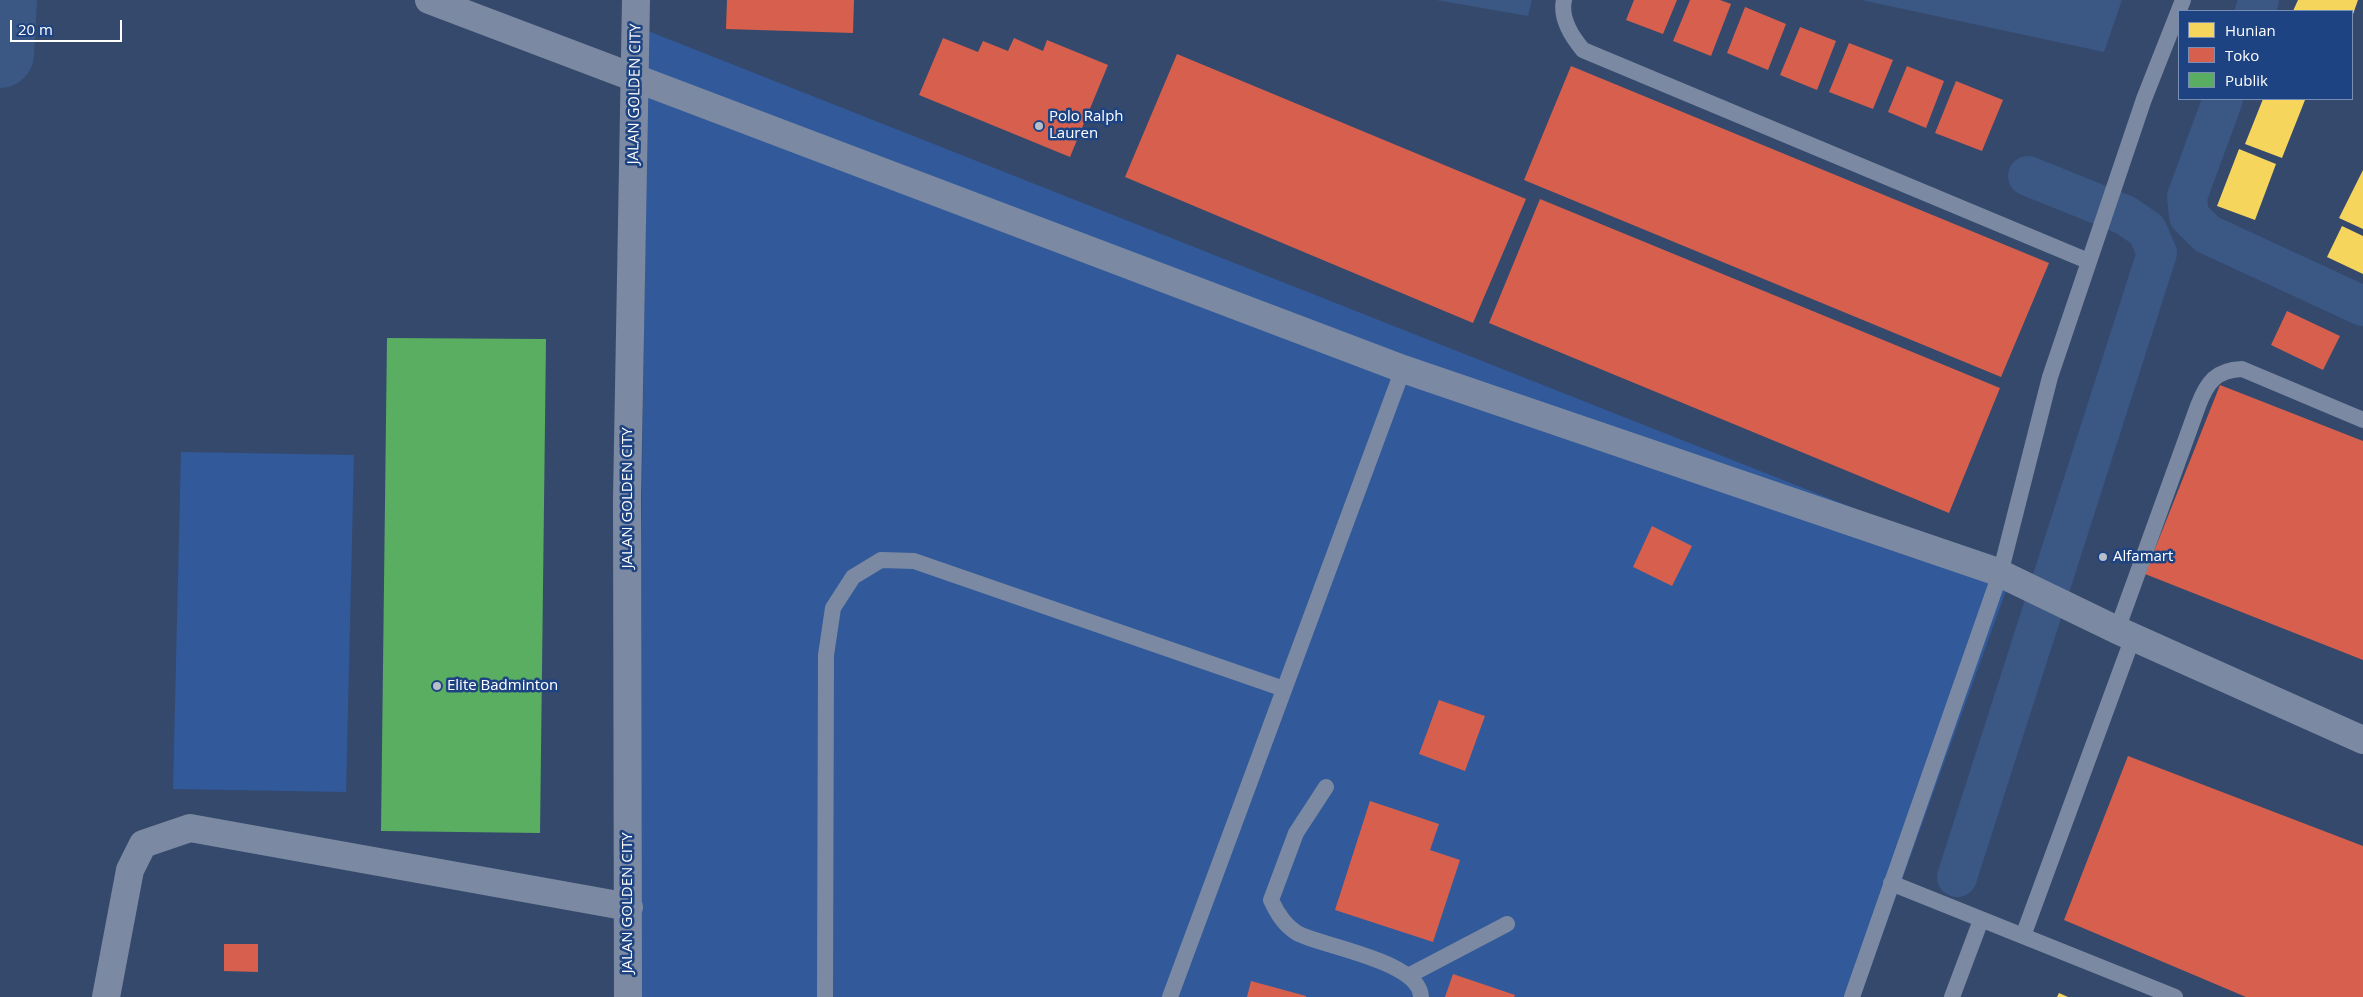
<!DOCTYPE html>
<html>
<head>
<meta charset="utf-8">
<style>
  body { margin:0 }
  #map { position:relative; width:2363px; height:997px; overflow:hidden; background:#35496c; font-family:"Open Sans",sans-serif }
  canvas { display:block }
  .legend { position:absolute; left:2178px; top:10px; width:175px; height:90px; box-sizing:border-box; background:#1e4382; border:1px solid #788eb4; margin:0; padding:6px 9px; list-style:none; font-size:15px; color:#fff }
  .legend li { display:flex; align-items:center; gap:10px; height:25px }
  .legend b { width:25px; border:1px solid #788eb4 }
  .scale { position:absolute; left:10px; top:20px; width:112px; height:22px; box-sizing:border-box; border:2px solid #fff; border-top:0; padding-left:6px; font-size:15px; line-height:18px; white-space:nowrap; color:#fff; -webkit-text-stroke:4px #1e4382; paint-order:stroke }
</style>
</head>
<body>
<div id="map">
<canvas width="2363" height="997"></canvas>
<ul class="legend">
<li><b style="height:14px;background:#f6d55c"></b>Hunian</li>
<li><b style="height:14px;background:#d6604d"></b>Toko</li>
<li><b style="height:14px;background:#5aae61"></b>Publik</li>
</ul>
<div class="scale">20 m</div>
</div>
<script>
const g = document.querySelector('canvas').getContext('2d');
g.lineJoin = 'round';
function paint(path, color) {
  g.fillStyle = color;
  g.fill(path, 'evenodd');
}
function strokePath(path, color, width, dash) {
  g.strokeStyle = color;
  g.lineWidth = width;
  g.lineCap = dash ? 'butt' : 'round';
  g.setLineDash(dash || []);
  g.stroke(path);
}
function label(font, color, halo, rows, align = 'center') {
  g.font = font + ' "Open Sans",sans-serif';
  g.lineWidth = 5;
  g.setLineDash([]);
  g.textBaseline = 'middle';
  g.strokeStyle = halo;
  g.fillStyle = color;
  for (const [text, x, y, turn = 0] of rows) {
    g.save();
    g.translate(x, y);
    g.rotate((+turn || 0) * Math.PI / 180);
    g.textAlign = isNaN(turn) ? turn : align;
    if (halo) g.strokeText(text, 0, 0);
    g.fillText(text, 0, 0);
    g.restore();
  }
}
const green = new Path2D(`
  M648,31L2013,571L1860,997H635Z
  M181,452L354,455L346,792L173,789Z`);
const water = new Path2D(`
  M1436,0H1532L1528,16Z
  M1861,0H2122L2104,52Z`);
const homes = new Path2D(`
  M2298,0H2358L2352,17V11H2293Z
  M2263,99L2305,100L2282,158L2245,144Z
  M2239,149L2276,164L2255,220L2217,206Z
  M2363,170V229L2339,218Z
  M2342,226L2363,236V274L2327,257Z
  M2059,993L2068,997H2057Z`);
const shops = new Path2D(`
  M727,0H854L853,33L726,29Z
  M1634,0H1677L1663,34L1626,20Z
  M1690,0H1720L1731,4L1711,56L1673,41Z
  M1745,7L1786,24L1768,70L1727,53Z
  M1800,27L1836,41L1817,90L1780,75Z
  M943,38L978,52L983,41L1008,51L1014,38L1043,51L1047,40L1108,65L1070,157L919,95Z
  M1849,43L1893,60L1873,109L1829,92Z
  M1177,54L1526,199L1473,323L1125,177Z
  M1571,66L2049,263L2001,377L1524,180Z
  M1907,66L1944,81L1926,128L1888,112Z
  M1956,81L2003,100L1982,151L1935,133Z
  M1540,199L2000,388L1949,513L1489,323Z
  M2287,311L2340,336L2323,370L2271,345Z
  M2220,385L2363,441V660L2145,574Z
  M1652,526L1692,546L1672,586L1633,567Z
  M1439,700L1485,716L1465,771L1419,754Z
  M2128,756L2363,846V997H2246L2064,920Z
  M1370,801L1439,824L1430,850L1460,860L1433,942L1335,910Z
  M224,944H258V972L224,971Z
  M1453,974L1515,995L1514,997H1445Z
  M1251,981L1306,996V997H1247Z`);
const public = new Path2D(`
  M387,338L546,339L540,833L381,831Z`);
const canal = new Path2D(`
  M2255,11L2259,0
  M2223,99L2187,197L2189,216L2207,234L2363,306
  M1957,877L2157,253L2147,230L2125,215L2028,176`);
const river = new Path2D(`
  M0,54L3,0`);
const lane = new Path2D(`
  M1564,0C1560,18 1572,37 1583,50L2088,261
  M2117,630L2198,406C2207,382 2216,370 2242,369L2363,420
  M1326,787L1296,833L1271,900C1277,913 1284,925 1297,933C1323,947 1420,961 1421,997
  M1891,883L2175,997
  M2023,936L2133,637
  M1408,976L1507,924
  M825,997L826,655L833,608L853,577L881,560L914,561L1284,689
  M1170,997L1403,369
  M1852,997L2000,574L2050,377L2144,99L2183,0
  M1952,997L1981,920`);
const street = new Path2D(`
  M429,0L1403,369L1995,571L2117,630L2363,740
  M106,997L130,870L143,844L190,828L629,907
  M628,997L627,499L636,0`);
const markers = [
  [1039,126,5,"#b8bfcc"],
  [2103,557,5,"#b8bfcc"],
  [437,686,5,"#b8bfcc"]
];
const streetNames = [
  ["JALAN GOLDEN CITY",635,94,-89],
  ["JALAN GOLDEN CITY",628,498,-90],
  ["JALAN GOLDEN CITY",628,903,-90]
];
const poiNames = [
  ["Polo Ralph",1049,117],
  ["Lauren",1049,134],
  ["Alfamart",2113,557],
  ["Elite Badminton",447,686]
];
paint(green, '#32599a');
paint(water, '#3b5784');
paint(homes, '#f6d55c');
paint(shops, '#d6604d');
paint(public, '#5aae61');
strokePath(canal, '#3b5784', 40);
strokePath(river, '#3b5784', 68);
strokePath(lane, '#7b8aa2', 16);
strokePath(street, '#7b8aa2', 28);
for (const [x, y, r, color] of markers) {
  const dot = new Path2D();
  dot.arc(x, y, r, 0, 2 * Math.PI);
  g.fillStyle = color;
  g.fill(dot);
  strokePath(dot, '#1e4382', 2);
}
label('15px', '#fff', '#1e4382', streetNames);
label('15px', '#fff', '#1e4382', poiNames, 'left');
</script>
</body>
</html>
